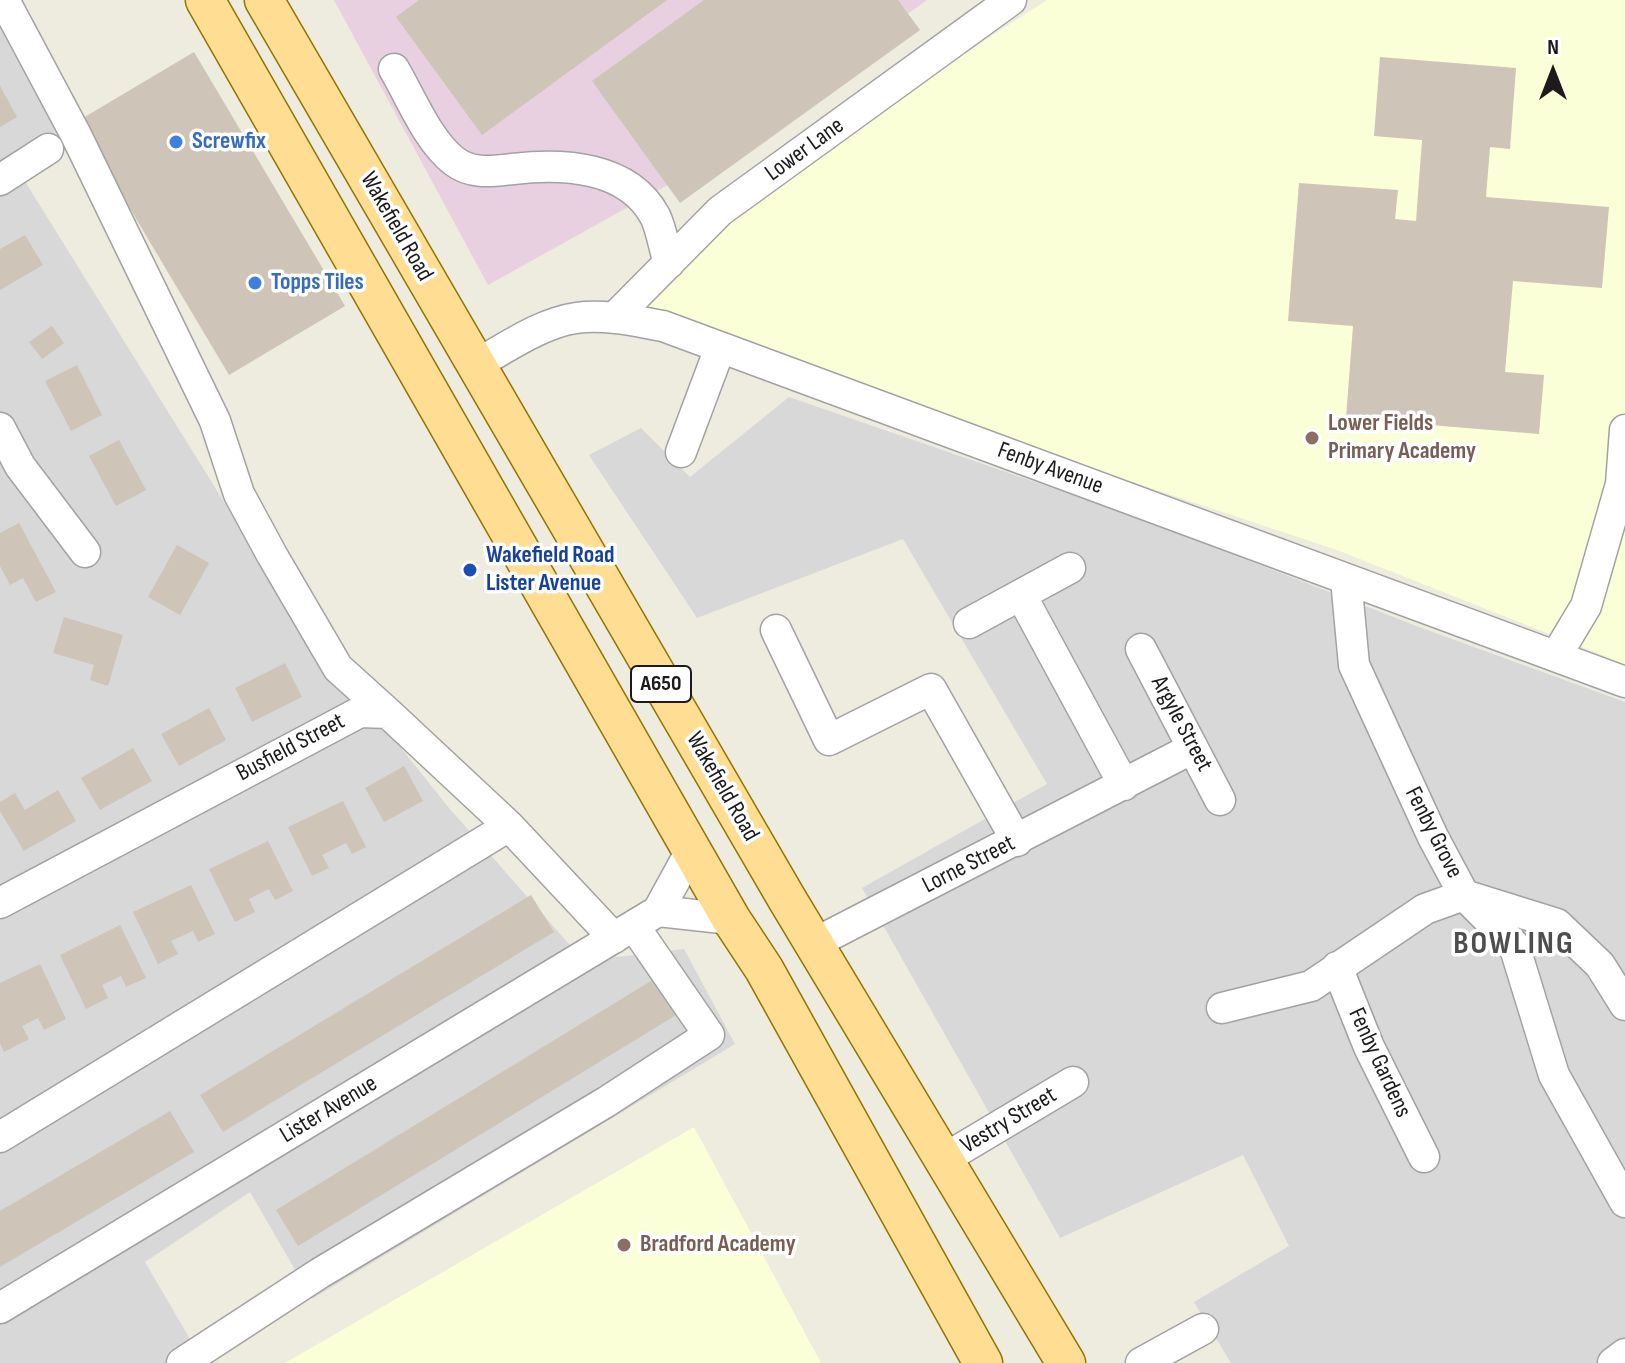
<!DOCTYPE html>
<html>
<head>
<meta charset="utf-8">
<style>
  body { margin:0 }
  #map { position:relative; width:1625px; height:1363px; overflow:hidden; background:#eeebdf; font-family:"Sofia Sans Condensed",sans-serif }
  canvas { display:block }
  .north { position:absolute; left:1513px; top:32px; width:80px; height:80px; -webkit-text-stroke:6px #fff; paint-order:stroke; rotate:0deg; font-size:22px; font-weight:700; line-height:32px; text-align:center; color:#1b1b1b }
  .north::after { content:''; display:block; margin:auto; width:28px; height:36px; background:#1b1b1b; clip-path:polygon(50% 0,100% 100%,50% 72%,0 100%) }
</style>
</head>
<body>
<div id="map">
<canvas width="1625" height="1363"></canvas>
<div class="north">N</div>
</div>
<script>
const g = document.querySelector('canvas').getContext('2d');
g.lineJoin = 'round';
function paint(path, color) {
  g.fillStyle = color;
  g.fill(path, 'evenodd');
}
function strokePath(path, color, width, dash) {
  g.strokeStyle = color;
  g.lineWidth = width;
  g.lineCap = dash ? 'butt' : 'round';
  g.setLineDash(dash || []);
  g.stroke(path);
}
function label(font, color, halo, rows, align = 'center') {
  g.font = font + ' "Sofia Sans Condensed",sans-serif';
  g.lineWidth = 7;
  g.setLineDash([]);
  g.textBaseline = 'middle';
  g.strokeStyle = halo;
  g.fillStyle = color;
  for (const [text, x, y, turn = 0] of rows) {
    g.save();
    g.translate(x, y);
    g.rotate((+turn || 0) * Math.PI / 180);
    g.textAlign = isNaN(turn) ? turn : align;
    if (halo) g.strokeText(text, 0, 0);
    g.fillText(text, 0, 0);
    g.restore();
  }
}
const residential = new Path2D(`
  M0,16L60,140L21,175L342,692L389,733L449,808L584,961L684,949L735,1044L312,1299L250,1192L145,1262L204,1363H0Z
  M789,397L1145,520L1419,627L1625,702V1363H1231L1194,1302L1289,1246L1243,1155L1060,1238L862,888L1047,784L903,539L697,618L589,455L641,428L690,477Z`);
const industrial = new Path2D(`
  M334,0H927L675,181L488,285Z`);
const education = new Path2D(`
  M1047,0H1625V664L1337,550L663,326L614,318L720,211Z
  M694,1127L821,1363H285Z`);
const building = new Path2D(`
  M419,0H667L482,135L396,17Z
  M704,0H898L920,30L680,203L592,81Z
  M194,52L345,306L229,375L78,121Z
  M1380,57L1516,68L1510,149L1490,147L1486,197L1609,207L1602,288L1513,281L1505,372L1544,375L1539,434L1346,418L1353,326L1288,321L1299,183L1398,190L1395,219L1416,221L1422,140L1374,136Z
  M0,86L17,117L0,127Z
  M25,235L43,265L0,290V249Z
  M52,326L64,343L42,359L29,342Z
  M77,365L102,415L71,431L45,381Z
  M119,440L146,490L116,506L89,456Z
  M19,523L56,592L36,602L23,578L10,585L0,566V533Z
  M177,545L209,563L180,615L148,597Z
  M64,617L123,635L108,686L90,680L94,665L53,653Z
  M285,663L302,697L252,722L235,688Z
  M209,708L226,740L179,766L161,734Z
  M133,748L152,781L100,810L81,778Z
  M404,766L423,801L384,822L365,788Z
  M58,790L76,821L24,851L0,811V802L15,793L25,810Z
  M343,801L366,847L352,854L346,843L322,855L329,868L312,876L288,827Z
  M268,841L293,891L275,900L269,889L249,899L255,912L235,922L209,869Z
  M191,885L215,934L198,942L193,931L171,941L178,954L158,964L133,912Z
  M531,895L554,932L223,1132L200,1095Z
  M120,925L146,978L126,987L121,976L102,985L108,998L86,1009L60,955Z
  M40,964L66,1019L44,1030L38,1018L22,1026L29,1039L4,1052L0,1043V983Z
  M664,973L686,1009L298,1246L276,1210Z
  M170,1111L194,1152L0,1267V1211Z`);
const minor = new Path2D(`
  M4,0L76,135L215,421L239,494L272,555L338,668L388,713
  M394,69C411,98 428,141 454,161C472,175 493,171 513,169C563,163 628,166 655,216C662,230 664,249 669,263
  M0,180L48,149
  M614,318L720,211L1011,0
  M475,365C506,348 541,323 576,318C605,314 635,321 663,326L1625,682
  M0,428L20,466L85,552
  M1625,430L1621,484L1625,481
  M681,452L720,348
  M1346,579L1354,665L1433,837L1464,895L1557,924L1600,965L1625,1005
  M1021,595L1124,785
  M969,623L1070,568
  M776,630L829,740L931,689L1017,841
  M1141,649L1220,800
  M1556,656L1586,606L1621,484
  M0,903L360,712L388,713L509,826L614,938
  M658,911L731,919
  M813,944L1193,748
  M1337,967L1369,1047L1424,1157
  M1222,1008L1311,986L1425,909L1464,895L1514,945L1554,1075L1625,1202
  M0,1137L509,826
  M944,1159L1073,1082
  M0,1308L658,911L693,847
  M182,1363L320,1273L606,1102L709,1035L634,926
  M1141,1363L1203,1329
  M1613,1363L1625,1354`);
const major = new Path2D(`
  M205,0L731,919L764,969L983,1363
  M264,0L787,899L1066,1363`);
const markers = [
  [176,142,8,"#3f7fe0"],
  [255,283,8,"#3f7fe0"],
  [1312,438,8,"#8d6e63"],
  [470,570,8,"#1a4fb4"],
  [624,1245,8,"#8d6e63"]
];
const shields = [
  [661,684,60]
];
const shieldNames = [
  ["A650",661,684]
];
const shopNames = [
  ["Screwfix",192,142],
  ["Topps Tiles",271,283]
];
const streetNames = [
  ["Lower Lane",805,150,-36],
  ["Wakefield Road",396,227,60],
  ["Fenby Avenue",1050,469,20],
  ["Argyle Street",1181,724,62],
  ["Busfield Street",291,748,-28],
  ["Wakefield Road",722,787,60],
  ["Fenby Grove",1433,833,63],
  ["Lorne Street",969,865,-27],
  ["Fenby Gardens",1379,1063,65],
  ["Lister Avenue",329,1110,-31],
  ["Vestry Street",1009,1121,-31]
];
const educationNames = [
  ["Lower Fields",1328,424],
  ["Primary Academy",1328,452],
  ["Bradford Academy",640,1245]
];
const transitNames = [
  ["Wakefield Road",486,556],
  ["Lister Avenue",486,584]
];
const districtNames = [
  ["BOWLING",1514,945]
];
paint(residential, '#d9d8d8');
paint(industrial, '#e8d0e0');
paint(education, '#faffd7');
paint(building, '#cec4b8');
strokePath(minor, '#a2a2a2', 33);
strokePath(major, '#927400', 41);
strokePath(minor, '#fff', 30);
strokePath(major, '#ffde93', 38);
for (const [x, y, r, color] of markers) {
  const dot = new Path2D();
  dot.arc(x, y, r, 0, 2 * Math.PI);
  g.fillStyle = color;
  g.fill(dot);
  strokePath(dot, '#fff', 3);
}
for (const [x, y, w] of shields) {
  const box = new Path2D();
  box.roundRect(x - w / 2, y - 18, w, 36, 6);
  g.fillStyle = '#fff';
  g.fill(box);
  strokePath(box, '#1b1b1b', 2);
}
label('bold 22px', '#1b1b1b', null, shieldNames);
label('bold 24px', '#366cbe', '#fff', shopNames, 'left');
label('24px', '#1b1b1b', '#fff', streetNames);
label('bold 24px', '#785e54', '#fff', educationNames, 'left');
label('bold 24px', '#164399', '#fff', transitNames, 'left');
g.letterSpacing = '2px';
label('bold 32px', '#4e4e4e', '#fff', districtNames);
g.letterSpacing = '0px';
</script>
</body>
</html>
